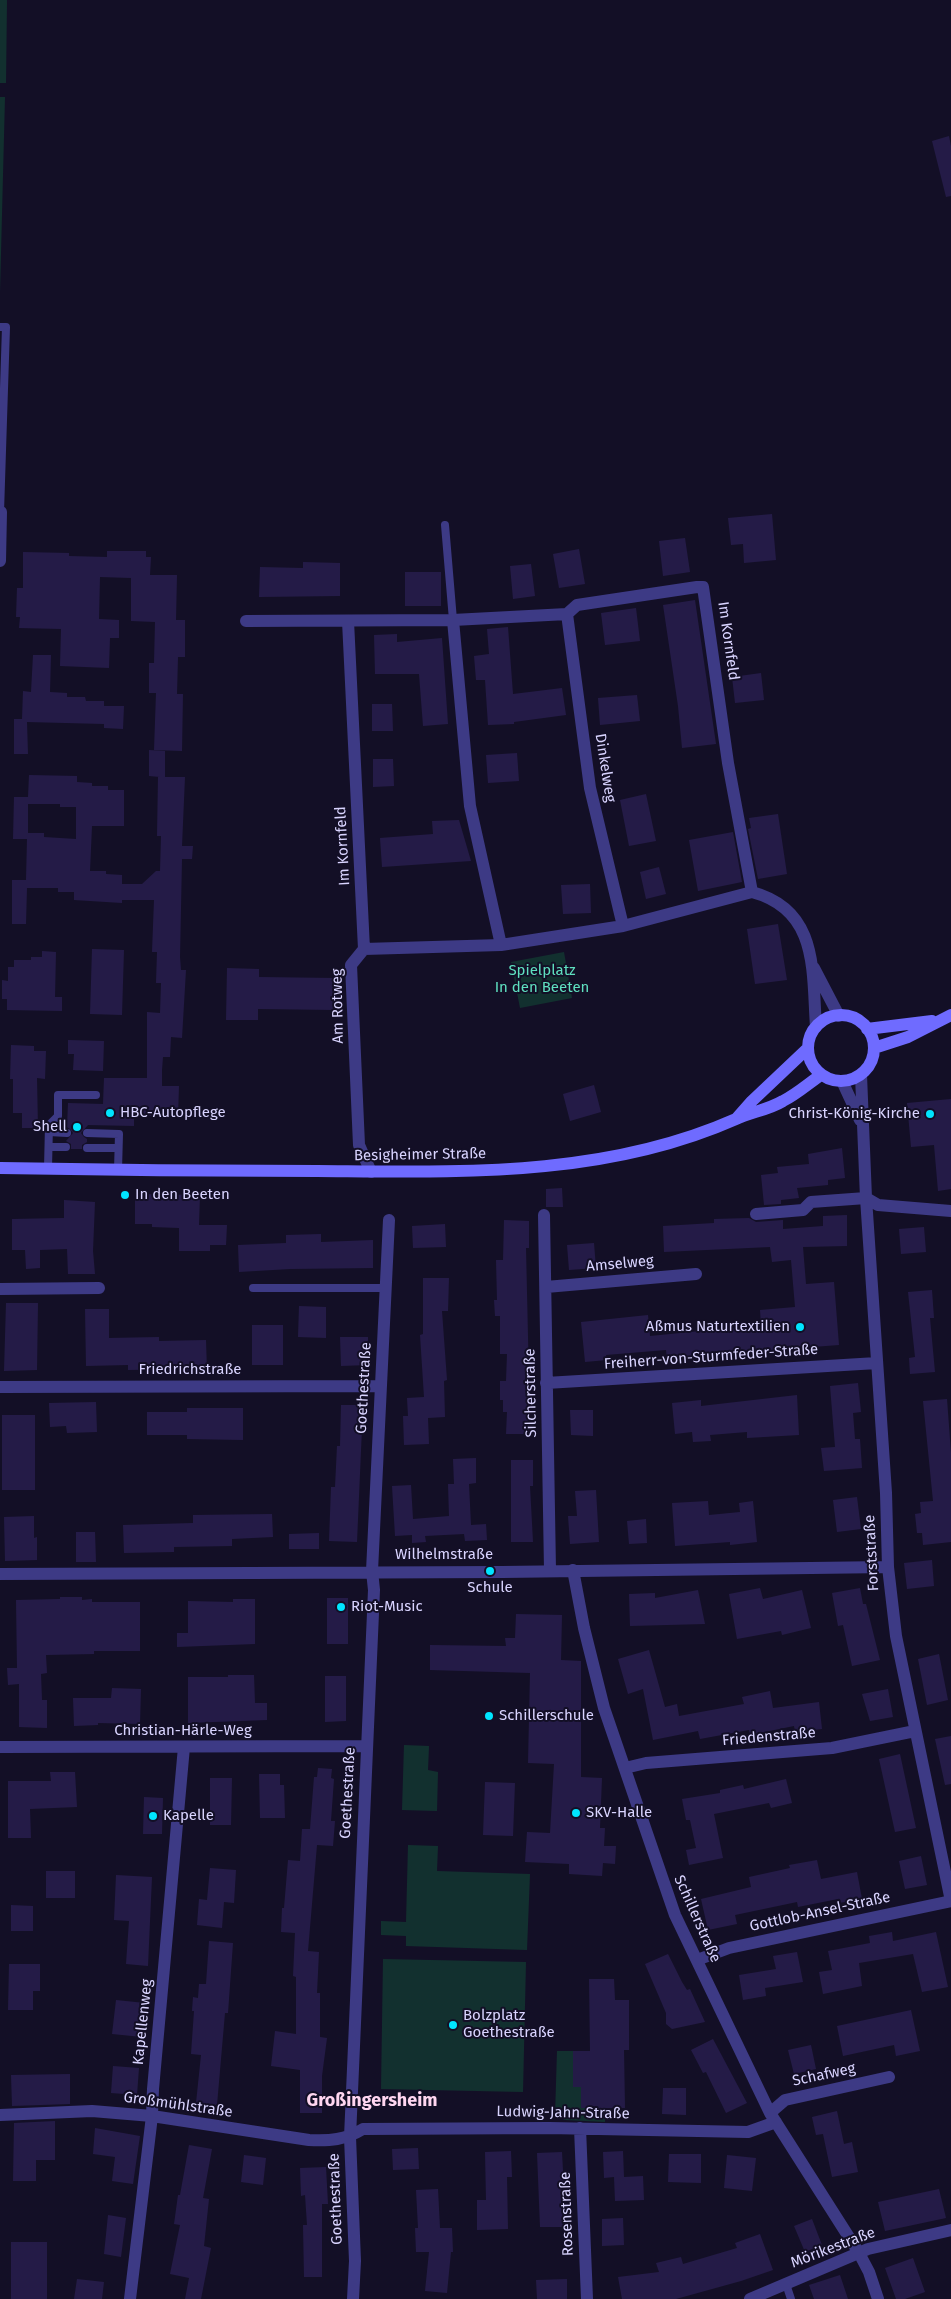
<!DOCTYPE html>
<html>
<head>
<meta charset="utf-8">
<style>
  body { margin:0 }
  canvas { display:block; background:#130f26 }
</style>
</head>
<body>
<canvas width="951" height="2299"></canvas>
<script>
const g = document.querySelector('canvas').getContext('2d');
g.lineJoin = 'round';
function paint(path, color) {
  g.fillStyle = color;
  g.fill(path, 'evenodd');
}
function strokePath(path, color, width, dash) {
  g.strokeStyle = color;
  g.lineWidth = width;
  g.lineCap = dash ? 'butt' : 'round';
  g.setLineDash(dash || []);
  g.stroke(path);
}
function label(font, color, halo, rows, align = 'center') {
  g.font = font + ' "Fira Sans",sans-serif';
  g.lineWidth = 4;
  g.setLineDash([]);
  g.textBaseline = 'middle';
  g.strokeStyle = halo;
  g.fillStyle = color;
  for (const [text, x, y, turn = 0] of rows) {
    g.save();
    g.translate(x, y);
    g.rotate((+turn || 0) * Math.PI / 180);
    g.textAlign = isNaN(turn) ? turn : align;
    if (halo) g.strokeText(text, 0, 0);
    g.fillText(text, 0, 0);
    g.restore();
  }
}
const green = new Path2D(`
  M0,0H7L6,83H0Z
  M0,97H5L0,292Z
  M564,952L572,998L520,1008L511,962Z
  M404,1745L429,1746L428,1770L438,1772L437,1811L402,1810Z
  M408,1845L438,1846L437,1871L530,1874L527,1950L406,1946V1936L381,1935V1921L406,1922Z
  M383,1959L526,1962L523,2092L381,2089Z
  M557,2051H573L581,2087V2108H605V2122L565,2120L555,2116Z`);
const building = new Path2D(`
  M949,136L951,146V196L946,197L932,141Z
  M772,514L776,560L744,563L743,544L731,545L728,518Z
  M685,538L690,572L663,576L659,541Z
  M579,549L585,584L559,588L553,554Z
  M107,551H146V557H151L150,575H177L176,620H185V657H178L177,694H183L182,751L154,750L156,693H149V663H154L155,622L131,621V578L100,577L99,619L119,620V638H110L109,668L60,666L61,629L19,628L20,617H16L17,588H23V552L69,553V556L107,557Z
  M303,562L340,563V596L259,597L260,567L303,568Z
  M531,564L535,596L513,599L510,566Z
  M405,572H441V606H405Z
  M695,600L716,744L682,748L678,706L663,605Z
  M636,608L640,641L605,645L601,613Z
  M508,627L513,694L562,688L566,715L514,722V724L488,725L485,680H476L474,656L489,654L487,629Z
  M397,634V642L442,638L448,724L423,726L419,674H375L374,635Z
  M33,655H51L50,692L67,693V697H85L86,701H104V706H124L123,729L104,728V724L27,722L28,754H14V719H22L23,691L31,692Z
  M761,673L764,700L735,703L732,677Z
  M637,695L640,721L600,725L598,698Z
  M372,704H392L393,731H372Z
  M149,750L165,751V777H185L182,846H193L192,859H182L180,957L181,970H186L182,1038L171,1037L170,1057H163L162,1070V1086H179L178,1116H134V1126L88,1125L81,1133L84,1137L87,1139V1142L82,1145V1149H71V1144L66,1141L73,1133L70,1129L67,1127L68,1103L103,1104L104,1078H147V1012L160,1013L161,983H156L157,952H152L154,900H122V903L74,900V892H58V888H27L26,924H12V880H26L27,839H13L14,797H28L29,775L77,776V782L92,783V786H108V790H124V826H92L90,871H106V874L122,875V884H142L156,871H160L161,836H157L158,777H160L149,776ZM28,804H60V807H76V839L44,837V833H28Z
  M517,753L519,781L488,783L486,755Z
  M373,759H393L394,786L373,787Z
  M646,794L656,841L629,846L620,800Z
  M778,814L787,874L758,879L748,829L751,828L749,818Z
  M459,820L471,861L382,867L380,838L433,834L432,821Z
  M733,832L742,882L698,891L689,840Z
  M659,867L666,894L646,899L640,872Z
  M590,884L591,913L563,914L561,885Z
  M778,924L787,980L755,984L747,929Z
  M92,949L124,950L122,1015L90,1014Z
  M42,951L56,952L55,997H62V1011L7,1010V999H2V980L8,981V967H14V960H31V957H42Z
  M227,968L259,969V977L335,978V1010L258,1009V1020H226Z
  M68,1040L104,1041L103,1071L73,1070L74,1054H68Z
  M11,1045L34,1046V1051H46L45,1079L37,1078L38,1128H22V1113H13V1079H10Z
  M594,1085L601,1112L570,1121L563,1094Z
  M951,1099V1189L938,1191L934,1145L911,1147L907,1103Z
  M842,1148L845,1178L828,1180V1185L797,1188L799,1198L781,1200V1204L764,1205L761,1175L778,1173L777,1167L809,1164L808,1154Z
  M562,1188L563,1207H546V1189Z
  M135,1194L200,1195L199,1225H227L226,1245H210V1251H179V1228L152,1227V1224H135Z
  M64,1200L95,1202L93,1251L95,1274H68L67,1249L40,1250V1268L26,1269L25,1250H12V1219L64,1218Z
  M847,1215V1246L803,1247L806,1284L834,1282L839,1345L667,1358L666,1350L606,1355L607,1360L585,1362L581,1322L648,1315L650,1336L761,1325L760,1310L795,1307L791,1260L772,1262L770,1247L664,1252L663,1226L714,1223V1219L749,1218L756,1222L783,1220V1229L823,1226V1216Z
  M504,1220L529,1221V1248H526L529,1381H531L530,1434H506L507,1412H503V1400H500V1381H506L507,1354H500V1316H495L494,1300H497L496,1260H503Z
  M445,1224L446,1247L413,1248L412,1226Z
  M924,1227L926,1252L901,1254L899,1229Z
  M321,1234V1242L373,1240V1268L290,1269L239,1272L238,1245L286,1243V1235Z
  M594,1243L596,1268L569,1270L567,1245Z
  M423,1278H449L448,1311H442L447,1380L444,1381L445,1417L428,1418L429,1444L404,1445L403,1416H408L407,1398L424,1397L420,1335L423,1334Z
  M932,1290L934,1318H930L935,1372L910,1374L909,1358L915,1357L908,1292Z
  M6,1303H38L37,1370L4,1371Z
  M299,1306L326,1307V1338L298,1337Z
  M85,1309H109V1338L159,1337V1341L206,1340L207,1371H180V1369L128,1370V1365L86,1366Z
  M252,1325H283V1365H252Z
  M340,1337H368V1365L341,1366Z
  M858,1383L861,1412L853,1413L855,1439H860L862,1468L824,1471L821,1448L835,1447L830,1386Z
  M797,1395L799,1435L747,1438V1432L710,1435L711,1441L693,1442L692,1432L675,1434L672,1403L701,1400V1406Z
  M947,1399L951,1453V1542L923,1545L922,1533H917L915,1514L921,1513L920,1502L933,1501L923,1401Z
  M96,1402L97,1432L67,1433L66,1426L50,1427L49,1403Z
  M341,1405H363L357,1542L329,1541L331,1487H335L337,1446H340Z
  M187,1408H243V1440L187,1439V1435H147V1412H187Z
  M570,1410H593V1436L571,1435Z
  M2,1415H35V1490H2Z
  M476,1458V1483L469,1484L471,1525L486,1524L487,1540L465,1541L464,1534L425,1536L426,1542L412,1543V1535L395,1536L392,1486L411,1485L413,1519L449,1516L448,1484H454L453,1459Z
  M511,1460H533V1486H530L533,1542H511Z
  M596,1490L599,1542L570,1544L568,1516H577L575,1491Z
  M857,1497L861,1529L837,1532L833,1500Z
  M708,1501L709,1515L740,1512L739,1503L753,1501L757,1542L730,1545V1542L675,1546L672,1503Z
  M272,1514L273,1537L232,1539V1546L174,1547V1552L124,1553L123,1525L193,1523V1515Z
  M34,1516V1538L37,1537V1560L5,1561L4,1517Z
  M646,1519L647,1543L629,1544L627,1521Z
  M76,1532H95L96,1562H76Z
  M319,1533V1549H289V1534Z
  M932,1560L934,1586L907,1589L904,1563Z
  M760,1588L763,1599L802,1590L811,1628L782,1635L781,1631L737,1639L729,1594Z
  M860,1588L863,1604H866L880,1660L852,1666L843,1625L838,1626L832,1593Z
  M698,1590L705,1624L630,1626L629,1594L655,1593V1598Z
  M60,1597H82V1600L92,1599V1602H140V1651H94V1654L46,1655L47,1673L41,1674L42,1700H47V1728L19,1727V1684L8,1685L7,1668H17L16,1600L60,1599Z
  M327,1598H348V1644H327Z
  M233,1599H255V1644L177,1647V1633H188V1601L233,1602Z
  M516,1614L562,1615L561,1660L581,1661V1777L602,1778L600,1828H605L604,1846H616L615,1864L603,1863L602,1876L569,1874V1864L525,1862L527,1832L550,1833L554,1764L528,1763L530,1673L430,1670V1645L506,1646L505,1638H515Z
  M649,1650L665,1707L677,1704L679,1716L744,1704L742,1697L770,1691L773,1708L819,1702L822,1729L795,1732L794,1726L750,1735L749,1730L700,1739L698,1731L653,1740L643,1689L628,1694L618,1659Z
  M939,1654L948,1700L927,1705L918,1659Z
  M228,1675H254L255,1703H267V1720L188,1723V1677H228Z
  M325,1676H346V1721L325,1722Z
  M112,1688L141,1689L140,1724L98,1723V1725L74,1726L73,1698H111Z
  M888,1689L893,1717L870,1721L862,1694Z
  M951,1736V1784L945,1785L935,1739Z
  M900,1754L916,1828L895,1832L879,1759Z
  M318,1768L332,1769L331,1778L334,1779L331,1821H335L333,1846L317,1845L308,1951L319,1952L317,1993H320V2037L327,2038L322,2076V2113H300V2070L271,2066L275,2031L296,2034V1977L293,1976L295,1933L281,1932L282,1908H284L288,1860L300,1861L302,1829H310L314,1777H317Z
  M50,1772H75L77,1807L30,1809L31,1838H8V1781H51Z
  M259,1774H280V1785H284L285,1818H260Z
  M210,1778H232L231,1825H210Z
  M786,1779L792,1803L771,1808L769,1803L714,1814L723,1858L689,1865L686,1850L696,1848L690,1820H686L682,1799L720,1793V1790L743,1785L744,1789Z
  M485,1782L515,1783L513,1836L483,1835Z
  M144,1797L163,1798L162,1834H143Z
  M921,1856L927,1885L905,1889L899,1861Z
  M817,1860L821,1879L857,1872L862,1899L839,1903L838,1899L798,1907L797,1902L735,1915L737,1924L708,1930L701,1899L751,1887L749,1877L790,1868L789,1865Z
  M210,1868L236,1870L234,1903L224,1902L222,1928L197,1925L199,1899L207,1900Z
  M46,1871H75V1898H46Z
  M116,1875L152,1877L148,1966L126,1964L129,1921L114,1920Z
  M11,1905L33,1906V1931H11Z
  M892,1932L893,1941L936,1932L948,1987L922,1992L913,1954L859,1963L862,1986L823,1994L819,1972L832,1970L828,1951L870,1943L869,1936Z
  M209,1941L233,1943L228,2013H225L217,2105L196,2103L201,2055L191,2054L194,2011H192L193,1997L198,1998L199,1984H206Z
  M797,1952L803,1982L765,1988L766,1996L743,2000L739,1975L776,1969L773,1956Z
  M668,1954L682,1982L687,1990L690,1989L705,2022L672,2029L666,2024V2013L645,1964Z
  M9,1964H40V1991H33V2010H8Z
  M589,1979H614L615,2000H629V2050H624L625,2108H581V2087H573V2051H590Z
  M116,2000L145,2003L142,2037L112,2034Z
  M911,2010L920,2051L896,2056L894,2045L843,2056L837,2026Z
  M713,2039L747,2103L726,2113L706,2072L703,2073L691,2050Z
  M811,2045L816,2069L794,2074L788,2050Z
  M113,2066L139,2068L137,2095L111,2093Z
  M70,2074V2104L12,2106L11,2075Z
  M663,2088H686V2115L662,2114Z
  M837,2111L844,2144L852,2142L858,2172L832,2177L823,2134L816,2135L812,2117Z
  M55,2121V2160H36V2181H13L14,2123Z
  M95,2128L140,2136L133,2184L112,2181L115,2157L93,2154Z
  M189,2145L212,2149L203,2198L209,2199L204,2246L211,2248L201,2299H185L189,2278L170,2274L180,2225L174,2224L178,2195H180Z
  M418,2148L419,2169L393,2170L392,2149Z
  M511,2151L512,2177H507L508,2229L477,2230V2200H486L485,2152Z
  M623,2151L624,2177L643,2176L644,2200L615,2201L614,2177L604,2178L603,2152Z
  M562,2152L566,2227H540L537,2153Z
  M669,2154H701V2183L668,2182Z
  M244,2155L266,2158L263,2185L241,2182Z
  M727,2155L756,2158L752,2191L724,2188Z
  M326,2167L328,2204H322V2277H304L303,2225H307L305,2195L301,2196L300,2168Z
  M438,2189L440,2228H452L453,2252H451L447,2293L425,2291L429,2252H416L415,2228H418L416,2190Z
  M939,2189L946,2218L885,2231L878,2202Z
  M108,2215L126,2218L121,2257L104,2254Z
  M623,2218L624,2245L602,2246V2219Z
  M812,2219L822,2245L805,2252L794,2226Z
  M760,2234L773,2270L741,2281L676,2299H622L618,2277L659,2272L656,2263L681,2257L683,2264L737,2248L735,2243Z
  M11,2242H47V2299H11Z
  M913,2258L925,2292L905,2299H896L885,2268Z
  M840,2275L848,2299H814L809,2285Z
  M77,2279L104,2282L102,2299H74Z
  M567,2279V2299H537L536,2280Z`);
const lane = new Path2D(`
  M0,327H6L0,512
  M445,525L453,620
  M49,1132L67,1133
  M87,1133L119,1134L118,1170
  M49,1147H66
  M87,1148H118
  M48,1168L49,1125L58,1116V1095H96
  M253,1288H385
  M786,2284L791,2299`);
const street = new Path2D(`
  M0,561L1,512
  M567,614L590,788L623,926
  M453,620L470,806L501,945
  M246,621L453,620L567,614L577,605L697,587H703L728,763L752,892
  M348,621L364,949
  M814,968L839,1016
  M861,1075L866,1198L886,1493L888,1567L896,1636L951,1901
  M842,1081L860,1120
  M371,1172L359,1145L351,965L364,949L501,945L623,926L752,892C819,910 812,971 816,1027
  M866,1198L878,1205L951,1211
  M756,1214L803,1210L811,1202L866,1198
  M544,1215L550,1570
  M546,1287L696,1274
  M0,1289L99,1288
  M546,1383L877,1363
  M0,1387L381,1386
  M573,1570L584,1628L604,1708L675,1915L770,2113L859,2253L869,2272L878,2299
  M0,1574L502,1572L888,1567
  M0,1747L366,1746
  M625,1768L646,1763L832,1748L915,1731
  M697,1960L729,1948L951,1901
  M770,2113L785,2100L889,2077
  M0,2115L92,2111L152,2116L309,2140C330,2141 345,2140 363,2129L549,2128L748,2132L776,2122
  M580,2128L587,2299
  M130,2299L152,2116L153,2089L184,1747
  M353,2299L355,2261L350,2137L374,1590L372,1571L389,1220
  M750,2299L868,2249L951,2230`);
const secondary = new Path2D(`
  M808 1048a33 33 0 1 1 66 0a33 33 0 1 1-66 0Z
  M867,1029L932,1021
  M874,1048L908,1037L951,1015
  M737,1118L752,1101L808,1048
  M0,1168C106,1170 211,1171 317,1171C459,1172 603,1178 736,1119C751,1112 768,1110 783,1101C797,1094 809,1083 821,1075`);
const markers = [
  [110,1113,5,"#00e5ff"],
  [930,1114,5,"#00e5ff"],
  [77,1127,5,"#00e5ff"],
  [125,1195,5,"#00e5ff"],
  [800,1327,5,"#00e5ff"],
  [490,1571,5,"#00e5ff"],
  [341,1607,5,"#00e5ff"],
  [489,1716,5,"#00e5ff"],
  [576,1813,5,"#00e5ff"],
  [153,1816,5,"#00e5ff"],
  [453,2025,5,"#00e5ff"]
];
const streetNames = [
  ["Im Kornfeld",728,641,82],
  ["Dinkelweg",605,768,81],
  ["Im Kornfeld",343,846,-93],
  ["Am Rotweg",338,1006,-91],
  ["Besigheimer Straße",420,1155,-1],
  ["Amselweg",620,1264,-5],
  ["Freiherr-von-Sturmfeder-Straße",711,1357,-4],
  ["Friedrichstraße",190,1370],
  ["Goethestraße",364,1388,-87],
  ["Silcherstraße",531,1393,-91],
  ["Forststraße",872,1553,-93],
  ["Wilhelmstraße",444,1555],
  ["Christian-Härle-Weg",183,1731],
  ["Friedenstraße",769,1737,-5],
  ["Goethestraße",348,1793,-87],
  ["Gottlob-Ansel-Straße",820,1912,-12],
  ["Schillerstraße",697,1919,66],
  ["Kapellenweg",143,2022,-84],
  ["Schafweg",824,2075,-12],
  ["Großmühlstraße",178,2105,8],
  ["Ludwig-Jahn-Straße",563,2113,1],
  ["Goethestraße",336,2199,-92],
  ["Rosenstraße",567,2214,-92],
  ["Mörikestraße",833,2248,-21]
];
const parkNames = [
  ["Spielplatz",542,971],
  ["In den Beeten",542,988]
];
const poiNames = [
  ["HBC-Autopflege",120,1113],
  ["Christ-König-Kirche",920,1114,"right"],
  ["Shell",67,1127,"right"],
  ["In den Beeten",135,1195],
  ["Aßmus Naturtextilien",790,1327,"right"],
  ["Schule",490,1588,"center"],
  ["Riot-Music",351,1607],
  ["Schillerschule",499,1716],
  ["SKV-Halle",586,1813],
  ["Kapelle",163,1816],
  ["Bolzplatz",463,2016],
  ["Goethestraße",463,2033]
];
const quarterNames = [
  ["Großingersheim",372,2101]
];
paint(green, '#12302f');
paint(building, '#241b47');
strokePath(lane, '#3d3a85', 8);
strokePath(street, '#3d3a85', 12);
strokePath(secondary, '#6f6bff', 12);
for (const [x, y, r, color] of markers) {
  const dot = new Path2D();
  dot.arc(x, y, r, 0, 2 * Math.PI);
  g.fillStyle = color;
  g.fill(dot);
  strokePath(dot, '#130f26', 2);
}
label('15px', '#d9d4ff', '#130f26', streetNames);
label('15px', '#5fe0c0', '#130f26', parkNames);
label('15px', '#d9d4ff', '#130f26', poiNames, 'left');
label('bold 18px', '#ffd6f0', '#130f26', quarterNames);
</script>
</body>
</html>
